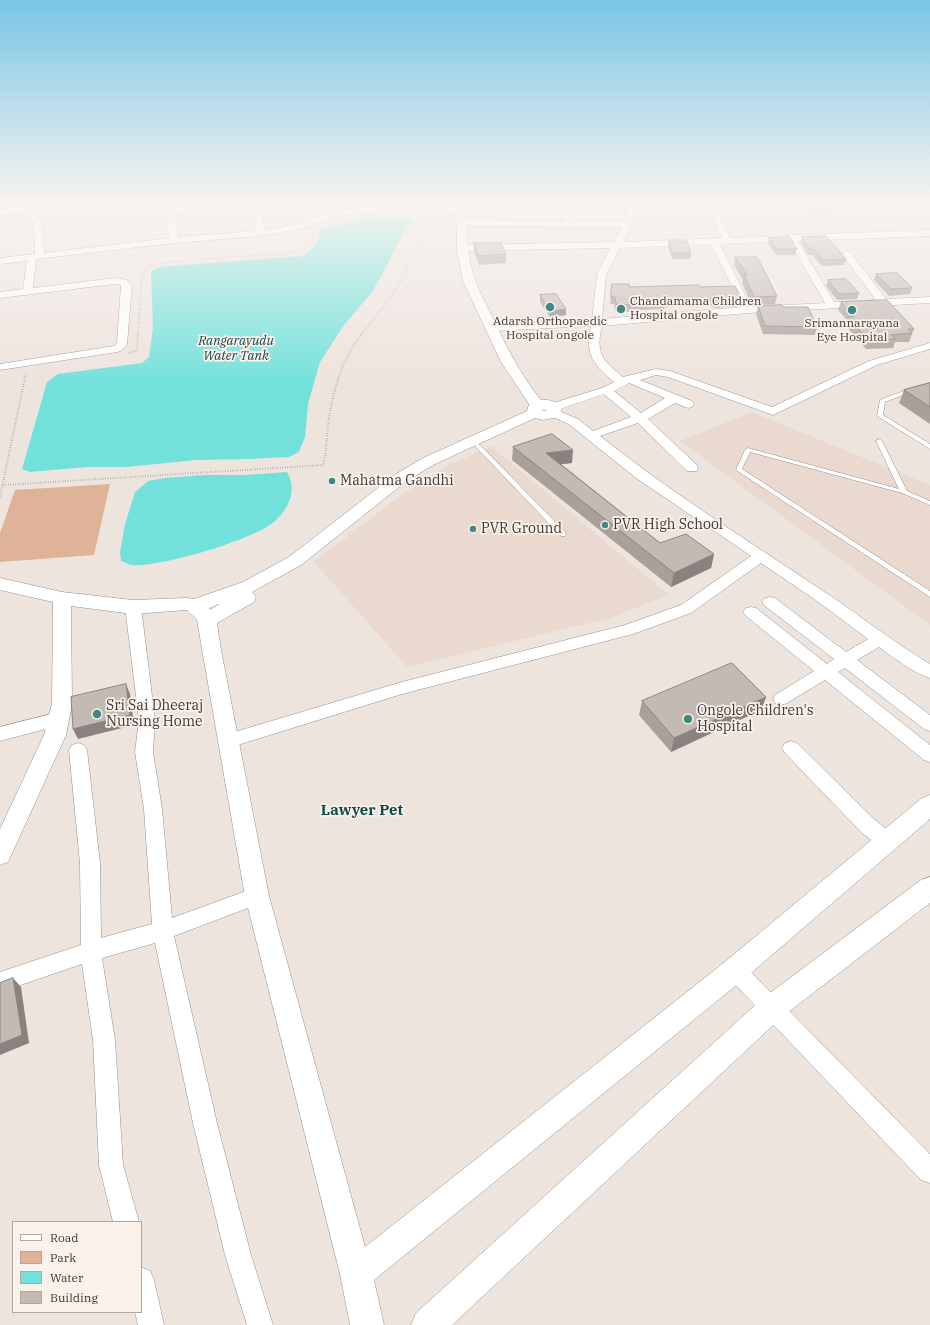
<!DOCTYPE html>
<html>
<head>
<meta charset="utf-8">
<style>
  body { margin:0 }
  #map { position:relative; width:930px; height:1325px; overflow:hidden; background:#eee4de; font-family:"IBM Plex Serif",serif }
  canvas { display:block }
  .legend { position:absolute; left:12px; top:1221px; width:130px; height:92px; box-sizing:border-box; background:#fbf1eb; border:1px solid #afa7a3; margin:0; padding:5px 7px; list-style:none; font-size:12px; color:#3d3936 }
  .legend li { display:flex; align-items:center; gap:8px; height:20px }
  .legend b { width:20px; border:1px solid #afa7a3 }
</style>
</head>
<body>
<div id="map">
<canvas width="930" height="1325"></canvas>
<ul class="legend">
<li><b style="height:5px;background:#fff"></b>Road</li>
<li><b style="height:11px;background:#dfb397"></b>Park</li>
<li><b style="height:11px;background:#73e1db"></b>Water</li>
<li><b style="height:11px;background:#c4bab4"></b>Building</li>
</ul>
</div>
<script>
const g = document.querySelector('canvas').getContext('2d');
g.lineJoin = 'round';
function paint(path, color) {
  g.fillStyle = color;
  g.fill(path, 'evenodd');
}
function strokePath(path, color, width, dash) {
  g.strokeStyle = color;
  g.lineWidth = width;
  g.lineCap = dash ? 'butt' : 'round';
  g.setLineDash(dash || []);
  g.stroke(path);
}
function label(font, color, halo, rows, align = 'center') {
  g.font = font + ' "IBM Plex Serif",serif';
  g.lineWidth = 3.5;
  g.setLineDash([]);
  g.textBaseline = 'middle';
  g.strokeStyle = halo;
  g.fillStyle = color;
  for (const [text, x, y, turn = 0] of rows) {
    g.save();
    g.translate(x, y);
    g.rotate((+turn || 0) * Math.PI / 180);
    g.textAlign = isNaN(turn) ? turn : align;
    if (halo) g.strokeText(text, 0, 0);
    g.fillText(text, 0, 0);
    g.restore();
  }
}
const built = new Path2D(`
  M752,412L930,485V625L680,441Z
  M491,446L669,595L610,618L407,667L314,562L401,495L447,466Z`);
const green = new Path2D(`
  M110,484L94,555L0,562V533L15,490Z`);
const water = new Path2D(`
  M401,217L410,219L412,221L397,245L384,271L372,292L344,325L320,362L308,404L305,437L299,452L289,457L250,459L196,460L127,467H87L30,472L22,469L47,382L58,374L142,363L149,357L153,328L151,272L158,267L302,256C311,251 317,244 320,235L318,231C344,220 373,218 401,217Z
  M287,472C297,489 290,507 276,520C258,539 158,568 132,565C129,565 125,562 121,561L120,552L125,524L135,492L148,481L165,478L204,475H245Z`);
const pathFar1 = new Path2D(`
  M138,335L142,277C147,265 157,264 169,262L299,252L306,247L314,232
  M361,335L394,293L420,244L429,219`);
const path = new Path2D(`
  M128,353L137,351L138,334
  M3,485L323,465C327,452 326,439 328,426C332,393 341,360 362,334
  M0,497L26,373`);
const service = new Path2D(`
  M827,200H832L842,209L923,204L925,205L923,206L806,214L804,213L806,212L837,210Z
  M930,383V387L920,391L906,394L885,402L883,415L930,444V449L877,416L880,400C897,393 913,388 930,383Z
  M879,439L882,441L907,491L930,501V505L902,493L750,452L742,469L930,591V597L736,470L745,450L748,448L899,489L876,441Z
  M478,444L480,445L565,532L566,534L565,536H561L476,447L475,446Z`);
const minor = new Path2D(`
  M88,200H117L113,203L0,215V209Z
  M166,200H174L175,207L227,204L258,205L312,200L332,201L328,204L262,210L264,230L298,224L330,213L355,208L392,206L461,207L465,210L461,213L392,212L355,214L335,217L300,229L260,236L174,243L36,259L33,288L115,278L127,280L132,285L127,344L121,351L117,352L0,370V364L114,346L117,343L121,285L115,284L0,298V292L23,289L27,261L0,264V258L35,254L34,221L35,219H41L42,221L44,253L169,238ZM227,210H254L255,231L178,237L176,212Z
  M550,200H558L575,221H624L628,207L627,200H635L636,203L709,200L713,203L731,238L787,236L791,234L794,235L930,230V236L798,241L834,302L876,300L842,254L847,251L850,252L886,299L930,297V303L748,313L602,326C595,353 603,361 623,377L656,369L670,371L772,407L869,361L930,343V349L877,365L773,415L668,377L656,375L640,380L692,401L694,404L692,407L688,408L675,403L648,419L697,465L698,468L697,471H687L638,423L600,436C669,491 744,538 817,587C856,612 891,641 930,664V678C912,672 894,658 879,647L857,660L930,715V731L924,729L845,668L838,672L930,745V762L924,760L825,680L787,703L781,705L775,703L773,699L775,695L814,671L746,616L743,612L746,608L751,607L756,608L827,664L834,659L765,606L762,602L765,598L770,597L775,598L846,652L868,639L817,601L761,563L691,613L633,634L402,694L228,748L222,746L219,741L222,736L228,734L402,682L625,625L681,605L751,556L636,478L570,425L551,416L549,413L552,410L548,407L550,404L602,388L614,382C594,365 584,354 591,326L492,331L487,328L492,325L592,320L597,275L610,248L462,251L457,248L462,245L614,242L622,227L462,226L458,223L462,220L566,221ZM703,205H706L722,238L623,242L632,224L636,208ZM789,241L825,303L751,307L720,244ZM711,244L742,307L602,319L606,275L620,248ZM629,383L665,398L641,413L614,391ZM604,394L631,417L593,431L578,419L557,410Z
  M133,602L138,603L141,607L155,720L153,752L162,809L172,918L257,887L264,890L267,896L264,902L174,936L217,1123L251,1255L273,1325H247L225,1255L193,1123L155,943L102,958L115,1040L123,1165L139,1222H113L99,1165L93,1040L82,964L0,992V972L81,945L80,863L69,750L72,745L78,743L84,745L87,750L100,863L101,938L152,924L144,809L135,752L139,720L125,607L128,603Z
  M59,712L65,714L67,719L65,724L0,741V727Z
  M791,741L797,743L875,820L894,835L896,841L894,847L887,849L880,847L861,832L785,753L782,748L785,743Z
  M735,960L742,963L930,1154V1183L921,1180L728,977L725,970L728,963Z
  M141,1267L150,1271L154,1280L164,1325H138L135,1312H141Z`);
const tertiary = new Path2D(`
  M456,200H466C468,220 466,241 470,261C473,279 481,294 489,310C504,342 519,373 541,400C549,399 558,402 562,409L558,417L543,420L535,418L435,464L408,480L301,565L252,592L256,597L254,602L217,623L221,650L269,896L365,1247L726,961L922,798L930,795V819L744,979L374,1280L384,1325H350L340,1274L245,896L197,620L187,610L133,614L71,606L72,704L66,735L8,862L0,865V829L44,735L52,704L53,602L0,590V578L62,592L133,600L187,598L194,599L243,582L289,557L396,474L423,458L527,411L529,404L501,362L463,281L457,251ZM541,409L547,411H544ZM221,603L210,610L209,608Z
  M930,877V903L782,1017L452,1325H411L416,1313L762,999L921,880Z`);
const primary = new Path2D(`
  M912,200H925L930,205V216L926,215Z`);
const wall = new Path2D(`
  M802,237L846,259L844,265L822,266L812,255H808L801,243Z
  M769,238L797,249L795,255H776L768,243Z
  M669,241L691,253L690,259H672L668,247Z
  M474,243L506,254V263L479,265L474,252Z
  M735,257L777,296L775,304L752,305L742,283L743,280L734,265Z
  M876,274L912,288L910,294L889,296L874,280Z
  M828,280L859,293L857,299L837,300L826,286Z
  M612,284L629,287H700L741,298L740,306L714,308L713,306L665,307L664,309L632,310V312L615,311L614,304H610Z
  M540,295L566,315L550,317L540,302Z
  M841,302L914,329L909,342H895L893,348L866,349L845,325L847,320L838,310Z
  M758,306L783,307L817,327L815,335L763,334L756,314Z
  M930,383V424L899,403L904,390Z
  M513,447L572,463L561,464L660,543L714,554L711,568L671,587L512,460Z
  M766,697L761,710L671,752L639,715L642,701Z`);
const shadedWall = new Path2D(`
  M566,309V315L550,317V311Z
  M573,450L572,463L545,466L546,453Z
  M714,554L711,568L671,587L674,573Z
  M126,684L130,694L134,725L78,739L73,729Z
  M766,697L761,710L671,752L674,738Z
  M13,978L21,987L29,1043L0,1055V1044Z`);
const building = new Path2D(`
  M826,236L846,259L823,260L814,249H809L802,237Z
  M790,237L797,249H777L769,238Z
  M669,241H687L691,253H673Z
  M474,243H501L506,254L479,256Z
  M735,257H757L777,296L754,297L744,275H747Z
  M897,273L912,288L891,289L876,274Z
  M846,279L859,293L839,294L828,280Z
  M612,284H629V287L699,285L700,287L735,286L741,298L716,301L715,299L664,300L665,302L633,303V305L616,304L615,297H611Z
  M556,294L566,309L550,311L540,295Z
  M887,300L914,329H908L912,333L891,335L896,339L869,341L848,317H854L841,302Z
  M782,305L783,307H808L817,327L765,326L758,306Z
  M930,383V407L904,390Z
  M552,434L573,450L546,453L660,543L686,534L714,554L674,573L513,447Z
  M732,663L766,697L674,738L642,701Z
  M126,684L130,715L73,729L71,697Z
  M13,978L22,1035L0,1044V983Z`);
const markers = [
  [550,307,5,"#418885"],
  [621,309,5,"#418885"],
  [852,310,5,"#418885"],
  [332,481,4,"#418885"],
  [605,525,4,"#418885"],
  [473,529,4,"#418885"],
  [97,714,5,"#418885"],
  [688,719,5,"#418885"]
];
const farPoinames = [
  ["Chandamama Children",630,302,"left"],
  ["Hospital ongole",630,316,"left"],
  ["Adarsh Orthopaedic",550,322],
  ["Hospital ongole",550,336],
  ["Srimannarayana",852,324],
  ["Eye Hospital",852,338]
];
const farWaternames = [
  ["Rangarayudu",236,341],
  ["Water Tank",236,356]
];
const poiNames = [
  ["Mahatma Gandhi",340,481],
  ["PVR High School",613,525],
  ["PVR Ground",481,529],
  ["Sri Sai Dheeraj",106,706],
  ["Nursing Home",106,722],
  ["Ongole Children's",697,711],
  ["Hospital",697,727]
];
const neighbourhoodNames = [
  ["Lawyer Pet",362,811]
];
paint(built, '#ead9ce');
paint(green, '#dfb397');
paint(water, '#73e1db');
strokePath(service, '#978e89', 1);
strokePath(minor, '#978e89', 1);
strokePath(tertiary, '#978e89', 1);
strokePath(primary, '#978e89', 1);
strokePath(pathFar1, '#958e89', 1.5, [0.5, 2]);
strokePath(path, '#958e89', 2, [0.5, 2]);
paint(service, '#fff');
paint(minor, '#fff');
paint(tertiary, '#fff');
paint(primary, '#fff');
paint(wall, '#a9a09b');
paint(shadedWall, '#89827e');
paint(building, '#c4bab4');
strokePath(building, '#89827e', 1);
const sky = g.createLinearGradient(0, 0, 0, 386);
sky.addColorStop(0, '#79c6e3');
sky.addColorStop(0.52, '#f7f3f0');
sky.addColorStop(1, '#f7f3f000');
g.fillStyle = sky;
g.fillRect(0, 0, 930, 386);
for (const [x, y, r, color] of markers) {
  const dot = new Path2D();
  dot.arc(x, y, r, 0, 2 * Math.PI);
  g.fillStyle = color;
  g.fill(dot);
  strokePath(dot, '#fbf1eb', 1.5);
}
label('12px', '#3d3936', '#fbf1eb', farPoinames);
label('italic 13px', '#154745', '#fbf1eb', farWaternames);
label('14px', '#3d3936', '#fbf1eb', poiNames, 'left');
label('bold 15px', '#0f4d4a', '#fbf1eb', neighbourhoodNames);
</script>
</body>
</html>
